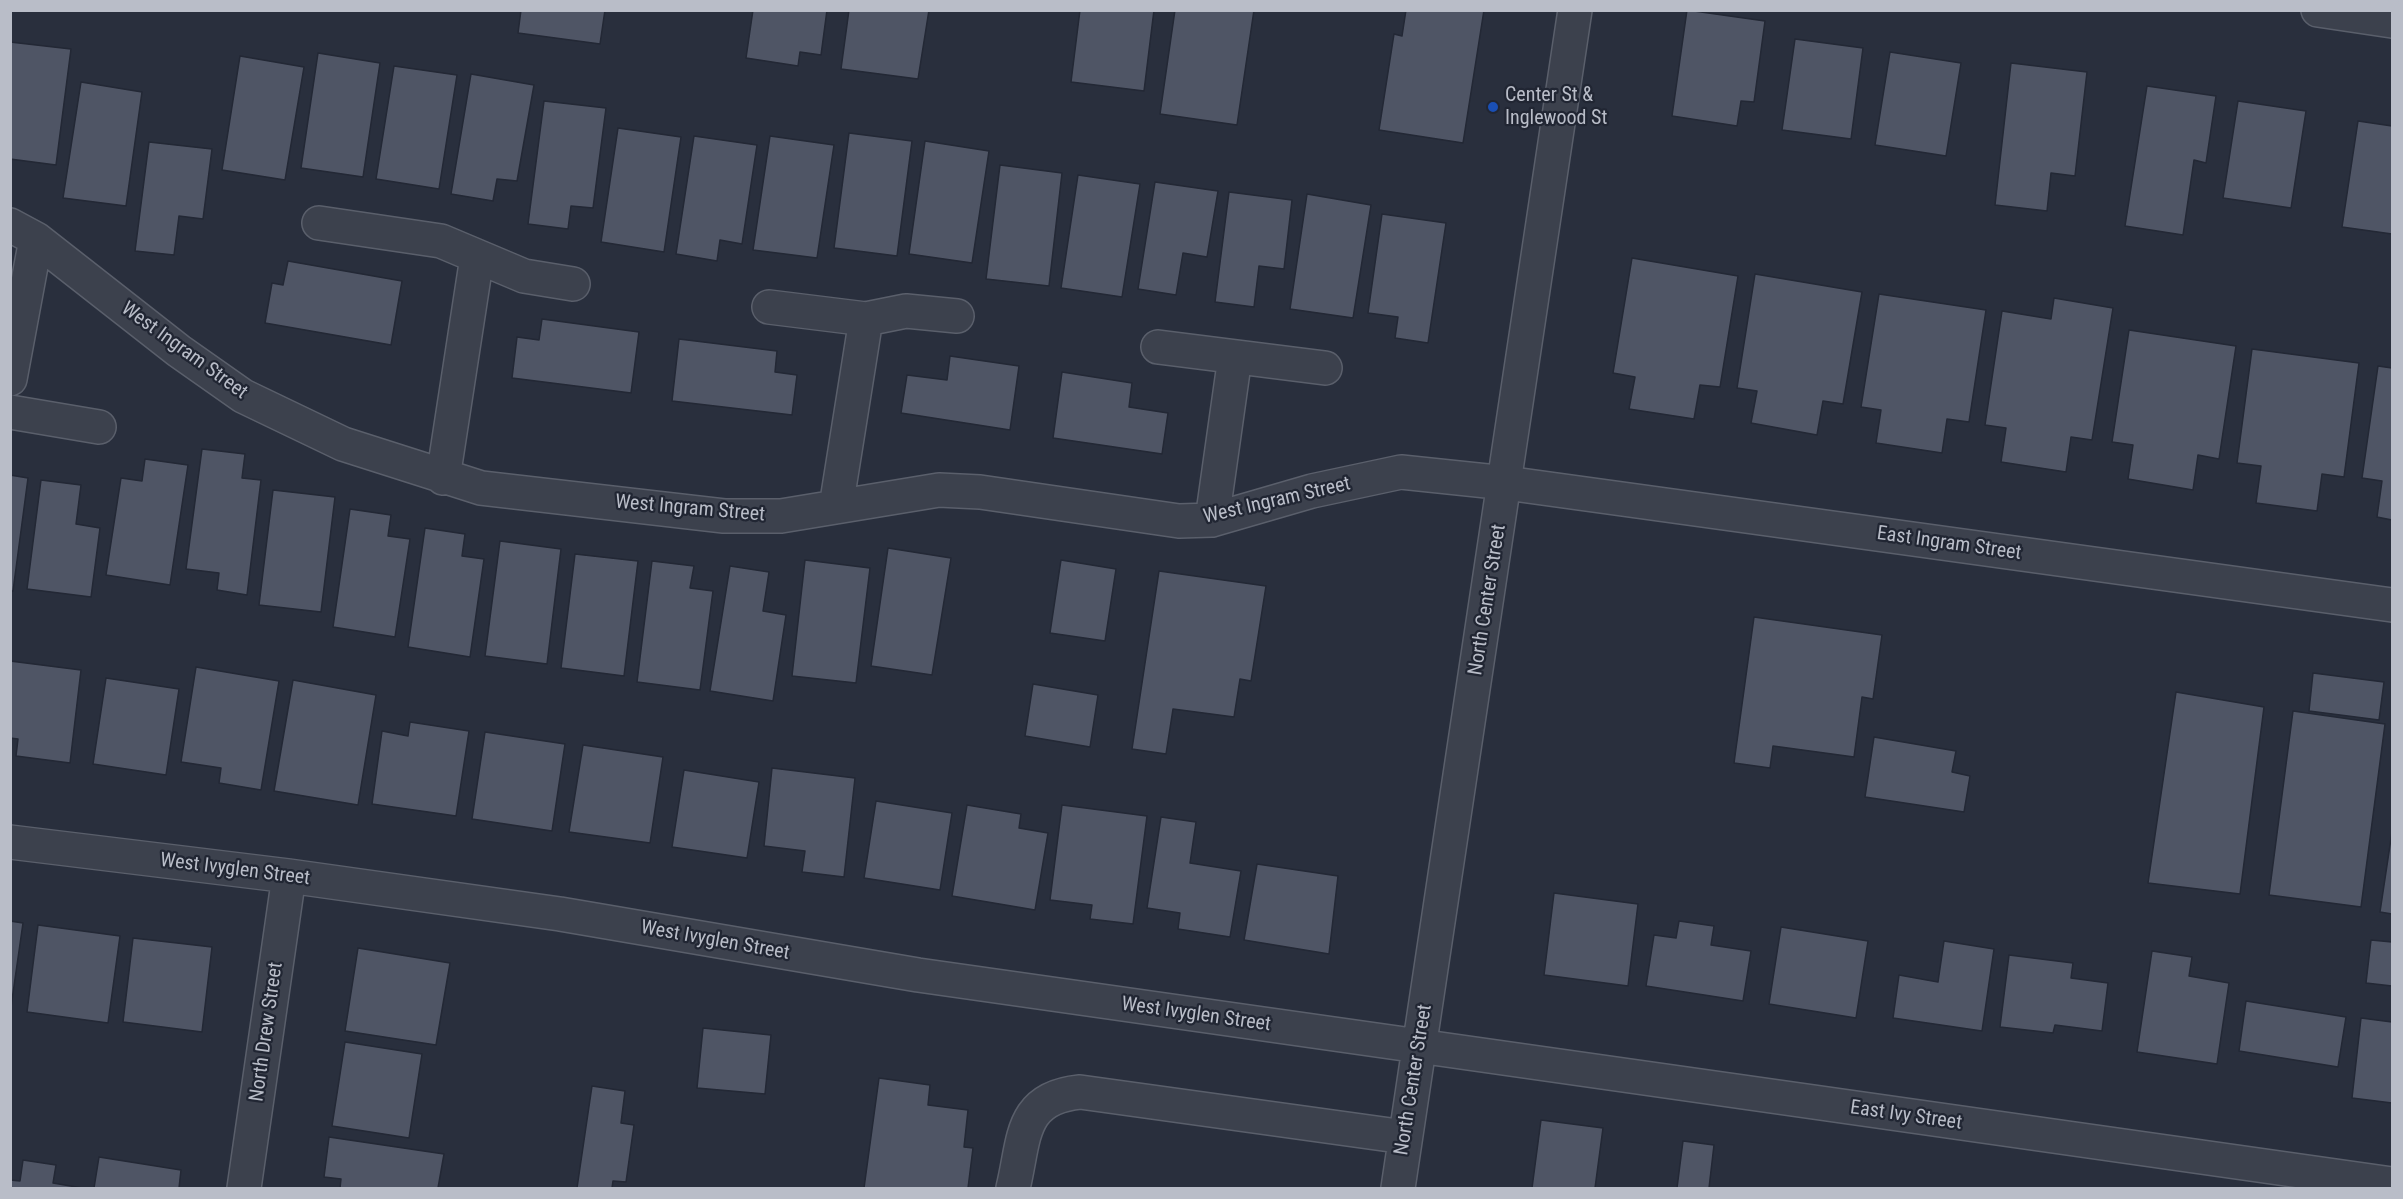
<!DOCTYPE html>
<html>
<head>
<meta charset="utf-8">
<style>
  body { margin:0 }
  #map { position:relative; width:2403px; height:1199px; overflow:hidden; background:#292f3d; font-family:"Roboto Condensed",sans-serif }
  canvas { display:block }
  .frame { position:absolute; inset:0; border:12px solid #b9bdc8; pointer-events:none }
</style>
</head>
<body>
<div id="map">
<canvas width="2403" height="1199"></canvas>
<div class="frame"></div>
</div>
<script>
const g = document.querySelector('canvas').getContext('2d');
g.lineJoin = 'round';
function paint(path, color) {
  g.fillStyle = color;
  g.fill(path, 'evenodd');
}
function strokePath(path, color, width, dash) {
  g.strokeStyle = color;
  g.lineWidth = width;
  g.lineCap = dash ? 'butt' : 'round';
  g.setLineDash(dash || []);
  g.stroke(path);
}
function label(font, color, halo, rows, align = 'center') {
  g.font = font + ' "Roboto Condensed",sans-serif';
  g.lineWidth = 4.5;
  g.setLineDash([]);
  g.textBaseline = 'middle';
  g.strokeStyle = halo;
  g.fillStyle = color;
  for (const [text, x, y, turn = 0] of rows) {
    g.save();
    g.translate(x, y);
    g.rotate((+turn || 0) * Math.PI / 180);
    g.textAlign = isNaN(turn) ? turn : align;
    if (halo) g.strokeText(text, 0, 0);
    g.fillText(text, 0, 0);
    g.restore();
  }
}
const building = new Path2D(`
  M521,10H605L600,44L518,33Z
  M753,10H827L821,55L800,52L798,66L746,58Z
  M849,10H929L918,79L841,69Z
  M1080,10H1154L1144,91L1071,82Z
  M1175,10H1254L1237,125L1160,114Z
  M1406,10H1484L1463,143L1379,130L1394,34L1402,36Z
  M1687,10L1765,21L1754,102L1741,101L1737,126L1672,116Z
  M1795,39L1863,48L1851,139L1782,130Z
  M10,42L71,49L56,165L10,159Z
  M1890,52L1961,63L1946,156L1875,145Z
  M318,53L380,63L363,177L301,168Z
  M240,56L304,67L285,180L222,170Z
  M2011,63L2087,72L2075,176L2051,173L2047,211L1995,205Z
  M394,66L457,75L439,189L376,179Z
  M471,74L534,85L517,181L497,179L493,201L451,194Z
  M81,82L142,92L126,206L63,198Z
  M2147,86L2216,96L2206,163L2194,160L2183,235L2125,226Z
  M544,101L606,108L593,208L571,206L568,229L528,224Z
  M2238,101L2306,111L2291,208L2223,198Z
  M2358,121L2392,126V234L2342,227Z
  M618,128L681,137L664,252L601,242Z
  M849,133L912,141L897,256L834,248Z
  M694,136L757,145L742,244L720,240L717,261L676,254Z
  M770,136L834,145L817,258L753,250Z
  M925,141L989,151L972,263L909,254Z
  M149,142L212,149L203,219L179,216L174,255L135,251Z
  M1000,165L1062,173L1049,286L986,279Z
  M1078,175L1140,184L1122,297L1061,288Z
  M1155,182L1218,191L1207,257L1183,253L1176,295L1138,289Z
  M1229,192L1292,200L1284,269L1259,266L1254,307L1215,302Z
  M1307,194L1371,205L1353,318L1290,309Z
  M1382,214L1446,223L1428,343L1395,338L1398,317L1368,313Z
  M1632,258L1738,276L1720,387L1700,385L1694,419L1629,409L1635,377L1613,373Z
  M288,261L402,281L391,345L265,323L272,283L283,285Z
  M1755,274L1862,292L1843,404L1823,401L1817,435L1751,423L1757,391L1737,388Z
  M1879,294L1986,310L1969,422L1947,419L1942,453L1876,443L1881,410L1861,407Z
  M2054,298L2113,308L2092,440L2071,437L2066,472L2001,462L2006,428L1985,425L2002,311L2051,319Z
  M542,319L639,332L631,393L512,378L517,337L539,340Z
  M2129,330L2236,346L2219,459L2198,455L2193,490L2128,479L2133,445L2112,442Z
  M679,339L777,351L775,372L797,375L792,415L672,401Z
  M2252,349L2359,363L2344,477L2322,474L2317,511L2256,503L2261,466L2237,463Z
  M950,356L1019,366L1010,430L901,413L907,375L947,380Z
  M2378,366L2392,368V520L2377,517L2382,481L2362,478Z
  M1062,372L1132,383L1129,407L1168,413L1162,454L1053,438Z
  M202,449L245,454L242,478L261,480L247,595L217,590L219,573L186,569Z
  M145,459L188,465L170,585L106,575L121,478L142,481Z
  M10,475L28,478L13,591H10Z
  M41,480L81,485L76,524L100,528L91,597L27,589Z
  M273,490L335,497L321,612L259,605Z
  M350,509L391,515L388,536L410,539L395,637L333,627Z
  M425,528L465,534L462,556L484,559L470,657L408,647Z
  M500,541L561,549L547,664L485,656Z
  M888,548L951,558L932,675L871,666Z
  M575,554L638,561L624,676L561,668Z
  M805,560L870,568L856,683L792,676Z
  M1061,560L1116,569L1105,641L1050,633Z
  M652,561L694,566L690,588L713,591L700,690L637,682Z
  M730,566L769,572L763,611L786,615L773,701L710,691Z
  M1159,571L1266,586L1251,681L1240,679L1234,717L1173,709L1166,754L1132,749Z
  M1754,617L1882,635L1873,699L1862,697L1854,757L1773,746L1770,768L1734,763Z
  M10,661L81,670L70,763L16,756L18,739L10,738Z
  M196,667L279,681L261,790L219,783L221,768L181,762Z
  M2313,673L2384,682L2379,720L2309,711Z
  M106,678L179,689L166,775L93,764Z
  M293,680L376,695L358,805L274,791Z
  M1033,684L1098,695L1090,747L1025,736Z
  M2176,692L2264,707L2240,894L2148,883Z
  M2293,711L2385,724L2361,907L2269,895Z
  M410,722L469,731L456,816L372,804L382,731L408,736Z
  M485,732L565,744L552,831L472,819Z
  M1874,737L1956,751L1952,772L1970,776L1964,812L1865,797Z
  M583,745L663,757L650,843L569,832Z
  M772,768L855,778L844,877L802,872L805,851L764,846Z
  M684,770L759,782L747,858L672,847Z
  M876,801L952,813L940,890L864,878Z
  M967,805L1021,814L1019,828L1048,833L1035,910L952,896Z
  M1062,805L1147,816L1133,924L1090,919L1092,905L1050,900Z
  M1161,817L1196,822L1190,863L1241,871L1230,937L1178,929L1180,913L1147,908Z
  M2392,832V914L2380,912Z
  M1257,864L1338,876L1329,954L1244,940Z
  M1554,893L1638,904L1628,986L1544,975Z
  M10,921L23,923L10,1014Z
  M1679,921L1714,926L1711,945L1751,951L1743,1001L1646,986L1654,935L1676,938Z
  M38,925L120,936L108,1023L27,1012Z
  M1781,927L1868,941L1856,1018L1769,1004Z
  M133,938L212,947L202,1032L123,1022Z
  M2371,940L2392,942V986L2366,983Z
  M1944,941L1994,949L1982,1031L1893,1018L1899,975L1938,982Z
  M358,948L450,963L436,1045L345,1031Z
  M2152,951L2192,957L2189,976L2229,983L2217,1064L2137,1052Z
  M2009,955L2073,963L2071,978L2108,983L2102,1031L2055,1025L2053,1033L2000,1027Z
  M2246,1001L2346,1017L2338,1067L2239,1051Z
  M2361,1018L2392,1022V1103L2352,1098Z
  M703,1028L771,1035L765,1094L697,1088Z
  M345,1042L422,1054L409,1138L332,1126Z
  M879,1078L930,1085L928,1105L968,1110L964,1147L973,1148L968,1188H864Z
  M592,1086L625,1091L621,1123L634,1125L626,1182L613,1181L612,1188H577Z
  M1541,1120L1603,1128L1595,1188H1532Z
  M329,1137L444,1154L438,1188H340L341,1179L324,1177Z
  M1683,1141L1714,1145L1709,1188H1677Z
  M99,1157L181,1170L179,1188H94Z
  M23,1160L56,1165L53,1183L82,1188H10V1180L20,1181Z`);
const minor = new Path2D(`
  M2318,10L2392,21
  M319,223L441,241L524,276L573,284
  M10,225L36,239L179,351L243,396L343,444L481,488L724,516H781L939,490L980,492L1179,521L1212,520L1312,491L1401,472L1506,483L2392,605
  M769,307L866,319L906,311L957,316
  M1158,347L1325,368
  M10,379L36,239
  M10,412L99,427
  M443,478L477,257
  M836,507L866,319
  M1212,520L1235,357
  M10,842L289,876L560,914L918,975L2392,1184
  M244,1188L289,876
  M1013,1188C1025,1139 1019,1098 1080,1092L1405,1137
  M1398,1188L1575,10`);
const markers = [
  [1493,107,6,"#1a4fb4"]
];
const poiNames = [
  ["Center St &",1505,96],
  ["Inglewood St",1505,119]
];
const streetNames = [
  ["West Ingram Street",184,351,36],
  ["West Ingram Street",1277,501,-13],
  ["West Ingram Street",690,509,5],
  ["East Ingram Street",1949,544,8],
  ["North Center Street",1488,600,-81],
  ["West Ivyglen Street",235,870,7],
  ["West Ivyglen Street",715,941,10],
  ["West Ivyglen Street",1196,1015,8],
  ["North Drew Street",267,1032,-82],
  ["North Center Street",1414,1080,-81],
  ["East Ivy Street",1906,1116,8]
];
paint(building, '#4f5565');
strokePath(building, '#232835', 1.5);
strokePath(minor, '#5a5f6b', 36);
strokePath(minor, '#3c414d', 33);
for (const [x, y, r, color] of markers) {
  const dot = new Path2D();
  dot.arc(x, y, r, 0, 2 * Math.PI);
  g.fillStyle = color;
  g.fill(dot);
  strokePath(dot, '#212633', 2);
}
label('20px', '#b9bdc8', '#212633', poiNames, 'left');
label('20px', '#b9bdc8', '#212633', streetNames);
</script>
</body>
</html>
